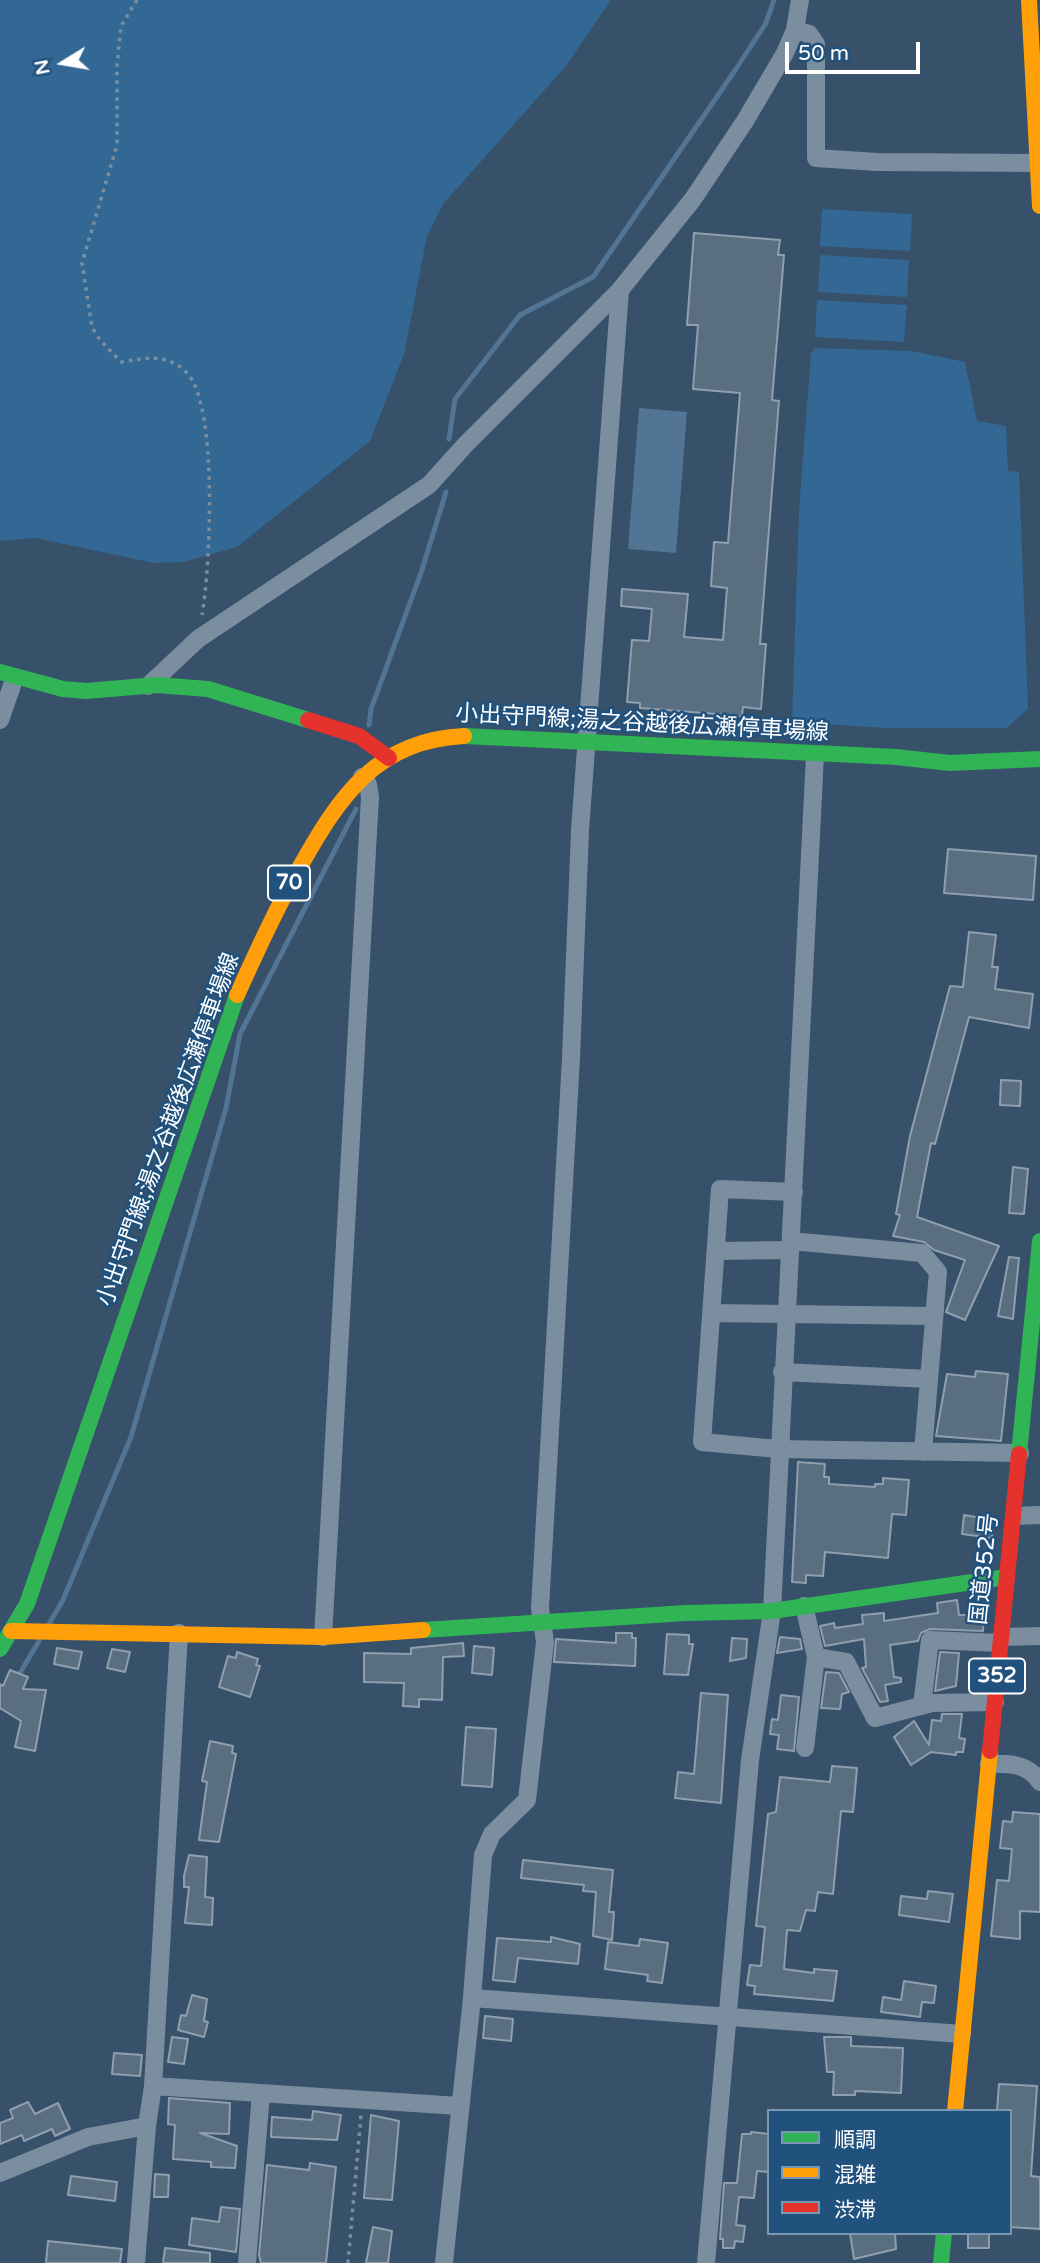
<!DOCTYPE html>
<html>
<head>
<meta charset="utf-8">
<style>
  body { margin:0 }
  #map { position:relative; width:1040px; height:2263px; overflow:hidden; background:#365169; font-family:"Varela Round","Noto Sans JP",sans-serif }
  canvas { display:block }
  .legend { position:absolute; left:767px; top:2109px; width:245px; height:126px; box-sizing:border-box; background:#21527e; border:2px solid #7a97b2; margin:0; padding:9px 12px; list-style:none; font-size:21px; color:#fff }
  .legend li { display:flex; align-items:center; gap:14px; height:35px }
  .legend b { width:35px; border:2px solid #7a97b2 }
  .north { position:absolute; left:28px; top:28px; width:70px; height:70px; -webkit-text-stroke:5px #21527e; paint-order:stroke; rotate:259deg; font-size:19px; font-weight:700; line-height:28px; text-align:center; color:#fff }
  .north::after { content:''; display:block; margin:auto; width:24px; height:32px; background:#fff; clip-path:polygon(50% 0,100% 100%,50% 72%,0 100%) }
  .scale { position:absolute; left:785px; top:42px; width:135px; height:32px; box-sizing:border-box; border:4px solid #fff; border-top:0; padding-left:9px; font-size:21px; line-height:24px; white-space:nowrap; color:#fff; -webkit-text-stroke:5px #21527e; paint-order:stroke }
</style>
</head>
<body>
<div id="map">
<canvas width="1040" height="2263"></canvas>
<ul class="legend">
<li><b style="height:9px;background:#30b455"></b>順調</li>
<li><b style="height:9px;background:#ff9f0a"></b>混雑</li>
<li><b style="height:9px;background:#e5322d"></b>渋滞</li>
</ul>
<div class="north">N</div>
<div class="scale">50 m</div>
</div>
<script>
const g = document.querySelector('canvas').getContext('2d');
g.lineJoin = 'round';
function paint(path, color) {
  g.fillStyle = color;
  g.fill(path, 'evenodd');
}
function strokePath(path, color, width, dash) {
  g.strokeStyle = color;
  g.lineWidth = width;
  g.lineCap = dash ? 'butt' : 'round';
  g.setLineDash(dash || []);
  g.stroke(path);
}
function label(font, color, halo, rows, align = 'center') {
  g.font = font + ' "Varela Round","Noto Sans JP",sans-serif';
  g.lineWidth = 5;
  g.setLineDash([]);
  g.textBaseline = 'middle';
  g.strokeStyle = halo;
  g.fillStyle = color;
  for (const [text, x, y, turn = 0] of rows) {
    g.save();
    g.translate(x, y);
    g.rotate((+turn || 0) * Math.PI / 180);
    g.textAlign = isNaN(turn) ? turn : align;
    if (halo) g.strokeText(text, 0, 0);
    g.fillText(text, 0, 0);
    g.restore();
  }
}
const green = new Path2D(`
  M0,0H611L565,67L444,203L427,236L404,354L370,441L237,547L183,562L154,563L36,538L0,541Z
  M822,209L912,214L910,251L820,246Z
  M820,255L909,260L907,297L818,292Z
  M817,300L907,305L904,342L815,337Z
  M815,348L912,351L965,362L977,421L1006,426L1008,471L1019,472L1028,709L1006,728H886L792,722L799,510L811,353Z`);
const water = new Path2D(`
  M639,408L687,412L676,553L628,549Z`);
const stream = new Path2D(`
  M449,439L455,399L520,315L593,277L736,69L766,23L774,0
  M369,725L371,709L421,573L446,492
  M49,1624L63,1600L131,1437L226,1108L240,1034L356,809
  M17,1678L39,1641`);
const building = new Path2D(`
  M694,233L780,240L778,255H784L772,400L779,401L760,644H766L761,709L743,707L742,716L640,708V703L627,702L632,640L649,641L652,609L621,606L622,589L688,594L684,637L723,640L727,588L711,586L714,542L728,543L740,393L693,389L698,325H687Z
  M948,849L1036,856L1033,900L944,893Z
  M969,932L996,935L992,967H998L995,989L1033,994L1029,1028L969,1017L935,1144L931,1143L917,1217L999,1246L965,1320L946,1312L965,1260L934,1250L924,1242L893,1236L900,1215L896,1214L910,1136L950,986L963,987Z
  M1001,1080L1021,1081L1020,1106L1000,1105Z
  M1013,1167L1028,1169L1024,1214L1009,1213Z
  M1009,1257L1019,1258L1013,1319L998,1316Z
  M976,1371L1008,1374L1001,1441L936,1436L947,1374L975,1377Z
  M798,1462L825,1464L824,1477H829V1484L875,1487V1484H883V1478L909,1480L906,1515L892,1514L888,1558L825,1552L823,1576L806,1575V1583L792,1582Z
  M964,1515L993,1520L992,1538L962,1534Z
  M957,1600L959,1615H984L983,1631L930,1629L921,1633L918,1641L890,1645L894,1677L901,1678V1682L885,1685L888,1701L880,1702L862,1668L866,1667L864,1639L825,1646L820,1626L834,1623L835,1628L863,1624L862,1615L884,1613V1621L938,1613L937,1603Z
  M616,1633H632V1638H636L635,1666L554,1662L556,1639L616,1643Z
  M667,1634L689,1635V1644H693L688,1675L664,1674Z
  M780,1637L800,1639L802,1649L777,1653Z
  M732,1638L747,1639L746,1658L730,1661Z
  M463,1643L464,1656L443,1657L442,1700L419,1699V1707L403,1706L404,1683L364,1682V1653L411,1654V1648Z
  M474,1646L494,1648L492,1675L472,1673Z
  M57,1648L82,1652L78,1669L54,1664Z
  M112,1649L130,1652L125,1672L107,1668Z
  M237,1652L258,1659L256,1665L260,1666L250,1697L219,1687L228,1656L236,1658Z
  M940,1652L959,1653L956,1686L935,1691Z
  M10,1670L28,1677L23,1689L46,1690L35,1751L15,1747L21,1721L0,1708V1684L3,1686Z
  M826,1672L839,1673L849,1692L842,1694L840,1709L821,1708Z
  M701,1693L728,1695L721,1803L675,1798L678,1772L694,1774Z
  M781,1695L799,1697L794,1751L777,1749L779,1735L770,1734L772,1719L778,1720Z
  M942,1714H962L959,1738L965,1739L963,1752H956V1755L931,1752L911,1765L894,1737L914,1721L929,1745L932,1720L941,1721Z
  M466,1727L496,1729L492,1787L462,1785Z
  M210,1741L233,1746L232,1753L236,1754L219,1842L199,1840L207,1782L202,1781Z
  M832,1766L857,1768L853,1812L841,1811L833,1894L818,1892L815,1911L806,1910L800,1931L787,1930L784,1969L814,1973V1969L837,1971L833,2001L754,1994L755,1986L747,1985L750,1965L761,1966L765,1927L756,1926L768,1814L776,1812L780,1777L830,1782Z
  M1013,1812L1040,1814V1912L1020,1911V1939L991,1936L997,1880L1009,1881L1012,1849L1000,1848L1003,1821L1012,1822Z
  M189,1855L207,1857L205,1897L213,1898L212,1925L185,1923L189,1887H184V1876Z
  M523,1860L613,1870L609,1912H614L612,1940L593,1936L596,1892L583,1891L584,1885L521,1878Z
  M928,1891L953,1894L949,1922L899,1915L901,1896L927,1899Z
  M551,1937L580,1944L578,1964L518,1958L515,1982L493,1980L497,1938L551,1942Z
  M640,1939L668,1943L662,1983L647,1981L648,1975L605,1969L608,1942L639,1946Z
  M904,1981L936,1986L934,2003L922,2002L920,2017L881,2012L883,1997L901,2000Z
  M192,1995L207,1999L204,2021L208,2022L204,2037L178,2030L181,2015L186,2016Z
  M485,2016L513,2019L511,2041L483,2038Z
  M172,2037L188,2039L184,2064L168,2062Z
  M824,2037H851V2046L903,2048L901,2093L855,2091V2095H833L834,2072H827Z
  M114,2053L142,2055L140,2076L112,2074Z
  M999,2084L1037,2086L1031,2176L1040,2177V2229L1010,2227V2111H997Z
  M169,2098L230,2103L229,2134L200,2133L237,2146L235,2168L211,2167V2162L173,2159L175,2125L168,2124Z
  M28,2102L35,2114L58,2103L70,2129L55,2136L52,2129L24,2141L22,2135L0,2144V2123L13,2118L10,2110Z
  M313,2111L341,2115L337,2140L271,2137L272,2117L312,2120Z
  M371,2115L399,2121L392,2200L364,2198Z
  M751,2132L769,2134V2172L757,2171L754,2198L739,2197L736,2225L745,2226L743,2242L735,2241L734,2248H723V2239H720L724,2183H737L742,2134H751Z
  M310,2163L336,2167L326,2263H261L259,2255L267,2165L309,2170Z
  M155,2174L169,2175L168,2197H154Z
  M71,2176L117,2182L115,2201L68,2195Z
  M221,2207L240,2209L236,2252L189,2245L192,2218L219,2222Z
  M373,2227L392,2231L388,2263H366Z
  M850,2233H895L896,2249L854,2259Z
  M968,2233H989V2248H968Z
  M48,2241L122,2249L120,2263H46Z
  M165,2248L210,2253V2263H163Z`);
const path = new Path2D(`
  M137,0L121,26L117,65V145L82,263L92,327L100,340L121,362C146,358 167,353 186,372C219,403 210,570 202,615
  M348,2263L361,2115`);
const street = new Path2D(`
  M795,30L809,34L816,44V158L877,162L1039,163
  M148,686L198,639L429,485L466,444L620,290L693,199L745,121L785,53L795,30L800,0
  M0,720L15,677
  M794,1192L720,1189L702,1442L778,1449L1020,1453
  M791,1241L922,1253L938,1272L923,1452
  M716,1251L790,1250
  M711,1313L934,1316
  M782,1372L929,1379
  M1014,1516L1040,1515
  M804,1606L816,1657L846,1662L875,1718L932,1703L995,1702
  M323,1637L370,797L368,784L362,777
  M1001,1637L1040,1636
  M922,1706L930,1640L1000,1643
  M805,1748L816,1657
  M989,1764C1009,1763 1029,1764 1040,1782
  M472,1998L962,2034
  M153,2086L459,2106
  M0,2173L88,2137L147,2126
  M136,2263L147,2126L153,2086L179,1633
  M247,2263L261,2093
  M444,2263L472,1998L483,1855L492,1834L527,1800L545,1642L540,1608L571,1058L580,830L620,290
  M706,2263L750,1760L772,1611L815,755`);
const fast = new Path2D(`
  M0,672L63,689L86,691L157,685L208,689L308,720
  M464,736L896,757L950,763L1040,759
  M1019,1454L1040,1241
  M423,1630L686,1613L772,1611L1007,1577
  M0,1649L27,1604L237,995
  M941,2263L944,2233`);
const slow = new Path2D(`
  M1029,0L1040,206
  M237,995C257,951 277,907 301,865C340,796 377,740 464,736
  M11,1631L323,1637L423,1630
  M955,2111L990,1751`);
const jam = new Path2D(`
  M308,720L359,736L389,758
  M990,1751L1019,1454`);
const shields = [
  [289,883,42],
  [997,1676,56]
];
const shieldNames = [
  ["70",289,883],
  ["352",997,1676]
];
const streetNames = [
  ["小出守門線;湯之谷越後広瀬停車場線",642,724,3],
  ["小出守門線;湯之谷越後広瀬停車場線",169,1130,-70],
  ["国道352号",985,1569,-84]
];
paint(green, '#336895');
paint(water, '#527595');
strokePath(stream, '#527595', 5);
paint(building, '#596e80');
strokePath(building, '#8f9fae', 2);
strokePath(path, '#7b8ea0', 3.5, [3.5, 5]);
strokePath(street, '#7b8ea0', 18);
strokePath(fast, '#30b455', 16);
strokePath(slow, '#ff9f0a', 16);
strokePath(jam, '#e5322d', 16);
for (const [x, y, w] of shields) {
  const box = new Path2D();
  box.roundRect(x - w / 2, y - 17.5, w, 35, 5);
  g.fillStyle = '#21527e';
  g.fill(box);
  strokePath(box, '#fff', 2);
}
label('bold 21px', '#fff', null, shieldNames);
label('23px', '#fff', '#21527e', streetNames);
</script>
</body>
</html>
